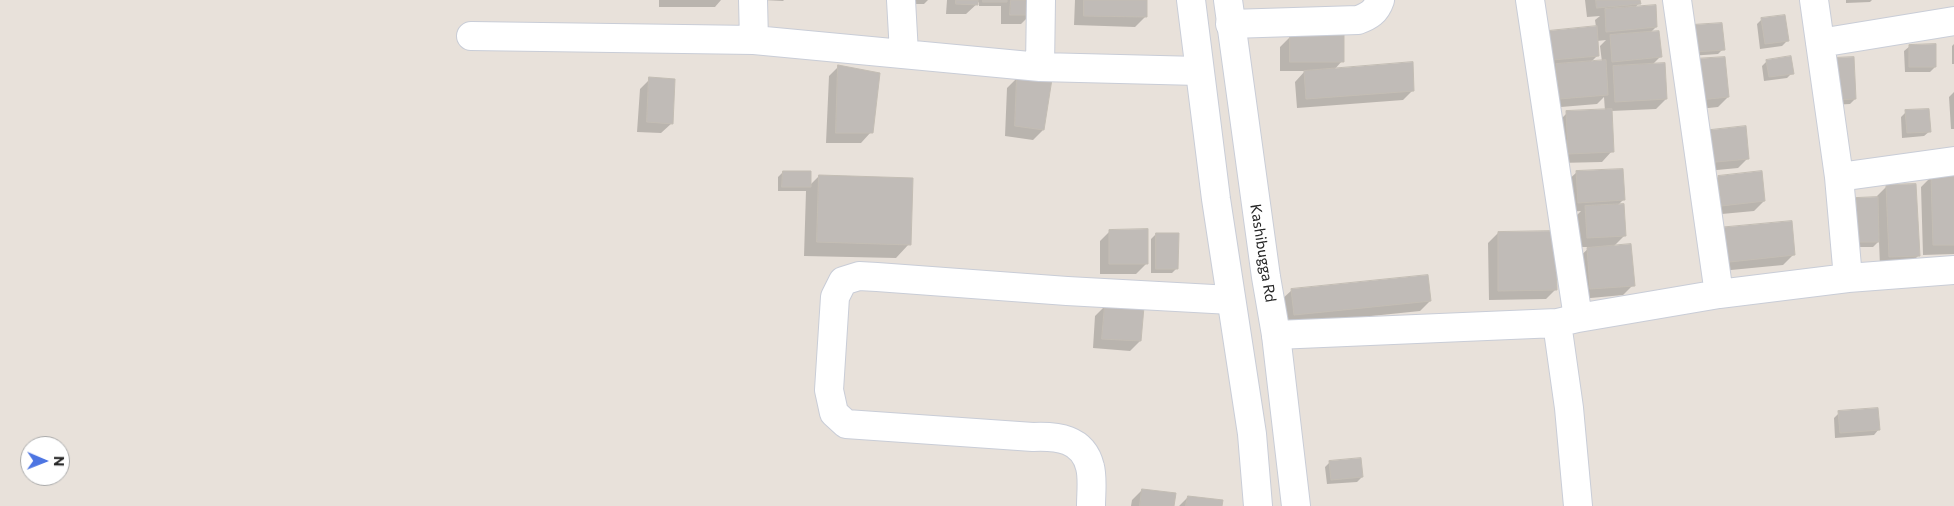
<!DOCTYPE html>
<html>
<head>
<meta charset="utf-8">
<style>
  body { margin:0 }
  #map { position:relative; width:1954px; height:506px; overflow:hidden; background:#e8e1da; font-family:Commissioner,sans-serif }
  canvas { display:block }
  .north { position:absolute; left:20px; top:436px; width:50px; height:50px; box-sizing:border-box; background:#fff; border:1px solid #a9a9a9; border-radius:50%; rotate:91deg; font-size:14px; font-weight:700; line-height:20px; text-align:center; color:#272727 }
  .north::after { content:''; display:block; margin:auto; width:18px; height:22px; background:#4d75e2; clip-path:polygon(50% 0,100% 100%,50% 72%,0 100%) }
</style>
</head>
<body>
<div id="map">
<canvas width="1954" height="506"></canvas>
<div class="north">N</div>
</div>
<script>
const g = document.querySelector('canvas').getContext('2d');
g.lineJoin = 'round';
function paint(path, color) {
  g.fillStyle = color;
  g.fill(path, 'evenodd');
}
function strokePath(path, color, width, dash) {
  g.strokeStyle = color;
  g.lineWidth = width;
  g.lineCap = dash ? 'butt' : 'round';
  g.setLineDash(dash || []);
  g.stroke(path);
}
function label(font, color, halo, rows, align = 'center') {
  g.font = font + ' Commissioner,sans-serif';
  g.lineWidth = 4;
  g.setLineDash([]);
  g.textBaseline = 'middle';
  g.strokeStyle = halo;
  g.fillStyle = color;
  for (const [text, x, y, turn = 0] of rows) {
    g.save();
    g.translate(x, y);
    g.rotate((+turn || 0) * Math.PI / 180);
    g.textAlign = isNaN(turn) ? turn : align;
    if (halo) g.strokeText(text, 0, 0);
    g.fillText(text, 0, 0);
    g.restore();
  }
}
const shadow = new Path2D(`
  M659,0H721L715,7H659Z
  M763,0H784L783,1Z
  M904,0H928L924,4H904Z
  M947,0H1031V14L1021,24H1001V6H979V2L966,14H946Z
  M1075,0H1146L1145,17L1135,27L1074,25Z
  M1585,0H1639V3L1635,8L1656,27L1650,33L1660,57L1652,65L1666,99L1656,109L1611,111L1612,151L1602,162L1558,163L1557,123L1567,113L1605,111L1604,97L1597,104L1549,108L1539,42L1596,27L1595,20L1600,16L1587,17ZM1606,40L1600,46L1602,62H1591L1598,55L1597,41Z
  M1846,0H1872L1870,2L1846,3Z
  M1762,19L1787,41L1782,46L1760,49L1757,24Z
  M1687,31L1723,49L1718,54L1689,56Z
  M1290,37L1342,61L1334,70L1413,90L1403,100L1297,108L1295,82L1305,71H1280V47Z
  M1954,44V64H1952V46Z
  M1910,46L1935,67L1930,72H1905L1904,51Z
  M1853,58L1855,99L1850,104L1831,105Z
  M1767,61L1792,73L1787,78L1764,81L1762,66Z
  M839,66L871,132L861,143H826L829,76Z
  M1685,71L1728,97L1718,107L1689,110Z
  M1017,78L1043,130L1033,140L1005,136L1007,88Z
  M650,79L672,123L661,133L637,132L640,89Z
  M1954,92V129H1951L1949,97Z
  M1906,112L1930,131L1924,136L1902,138L1901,117Z
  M1693,142L1748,158L1738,168L1696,172Z
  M783,172L810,185L819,176L909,244L896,258L804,256L806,191H778V177Z
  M1577,172L1624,199L1618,205L1625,235L1613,247L1633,285L1623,295L1580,299L1577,259L1590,247H1577L1575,217L1581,211L1568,212L1566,182Z
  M1954,176V254L1923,255L1921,187L1931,177Z
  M1718,177L1764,201L1754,211L1711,215L1708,187Z
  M1887,186L1919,255L1909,265L1880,267L1879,241L1873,247H1853L1851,204L1856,199H1877V196Z
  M1110,231L1146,264L1136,274H1100V241Z
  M1498,233L1556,289L1546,299L1489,300L1488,243Z
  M1156,234L1177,268L1172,273H1151V239Z
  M1707,239L1793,255L1783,265L1710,272Z
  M1292,290L1430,301L1420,311L1284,325L1281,300Z
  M1105,306L1140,341L1130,351L1093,348L1095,316Z
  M1839,413L1879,429L1874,435L1835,438L1834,418Z
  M1330,462L1362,477L1357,482L1327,484L1325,467Z
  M1142,490L1173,506H1131L1132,500Z
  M1188,497L1221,506H1179Z`);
const building = new Path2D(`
  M956,0H978V5L956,4Z
  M983,0H1007V2H983Z
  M1011,0H1032V15H1010Z
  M1084,0H1147V17L1084,16Z
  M1596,0H1640L1641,4L1597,8Z
  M1656,5L1657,27L1606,32L1605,9Z
  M1785,15L1789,41L1765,44L1761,18Z
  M1722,23L1725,50L1694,52L1692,25Z
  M1597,26L1599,56L1551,60L1548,31Z
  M1659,31L1662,57L1612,62L1610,35Z
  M1290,35H1344V62H1290Z
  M1936,44V67H1909V45Z
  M1791,56L1794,74L1769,77L1766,60Z
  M1725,57L1729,97L1698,100L1694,59Z
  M1854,57L1856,99L1835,100L1833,58Z
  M1606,60L1608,95L1559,99L1556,64Z
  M1413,62L1414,91L1306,99L1304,71Z
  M1665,63L1667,99L1615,102L1613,66Z
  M838,65L880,73L873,133H836Z
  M649,77L675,79L673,124L647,122Z
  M1017,77L1052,79L1044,130L1015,126Z
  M1612,109L1614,152L1568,154L1566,111Z
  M1929,109L1931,132L1907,133L1905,110Z
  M1746,126L1749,159L1705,163L1702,131Z
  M1623,169L1625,200L1578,203L1576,171Z
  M783,171H811V187H782Z
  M1762,171L1765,201L1721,206L1718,176Z
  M1954,174V245H1933L1931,175Z
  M819,175L913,178L911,245L817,242Z
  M1916,184L1920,256L1889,257L1886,185Z
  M1878,197L1879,242H1857L1856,198Z
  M1624,204L1626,236L1587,238L1585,206Z
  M1792,221L1795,255L1720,263L1717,228Z
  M1148,229V264H1109V230Z
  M1556,231L1557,290L1498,291V232Z
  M1156,233H1179L1178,269H1156Z
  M1631,244L1635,286L1590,289L1587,248Z
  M1428,275L1431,301L1294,315L1291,289Z
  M1105,305L1144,307L1141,341L1102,339Z
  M1878,408L1880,430L1840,433L1838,411Z
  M1361,458L1363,477L1331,480L1329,461Z
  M1142,489L1176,493L1174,506H1140Z
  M1188,496L1223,500L1222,506H1186Z`);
const street = new Path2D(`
  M753,0L754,40
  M901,0L904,53
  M1530,0L1578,318
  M1677,0L1719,294
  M1814,0L1839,177L1848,278
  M1230,24L1358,20C1369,16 1376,12 1380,0
  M471,36L754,40L1040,67L1199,71
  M1820,43L1954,21
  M1040,67L1041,0
  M1839,177L1954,161
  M1557,323L1569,408L1578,506
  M1276,335L1557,323L1578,318L1719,294L1848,278L1954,270
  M1091,506C1091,494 1093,478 1090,467C1083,438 1057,436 1033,437L846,424L834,413L829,390L835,297L843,281L859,276L877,277L1067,291L1231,300`);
const secondary = new Path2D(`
  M1191,0L1216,199L1252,434L1258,506
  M1228,0L1266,277L1276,335L1296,506`);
const streetNames = [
  ["Kashibugga Rd",1263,253,81]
];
paint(shadow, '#0003');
paint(building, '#c0bbb7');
strokePath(building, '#c3bdb4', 1);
strokePath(street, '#c9cdd7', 30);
strokePath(secondary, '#c9cdd7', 30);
strokePath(street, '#fff', 28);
strokePath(secondary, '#fff', 28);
label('15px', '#272727', '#fff', streetNames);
</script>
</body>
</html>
